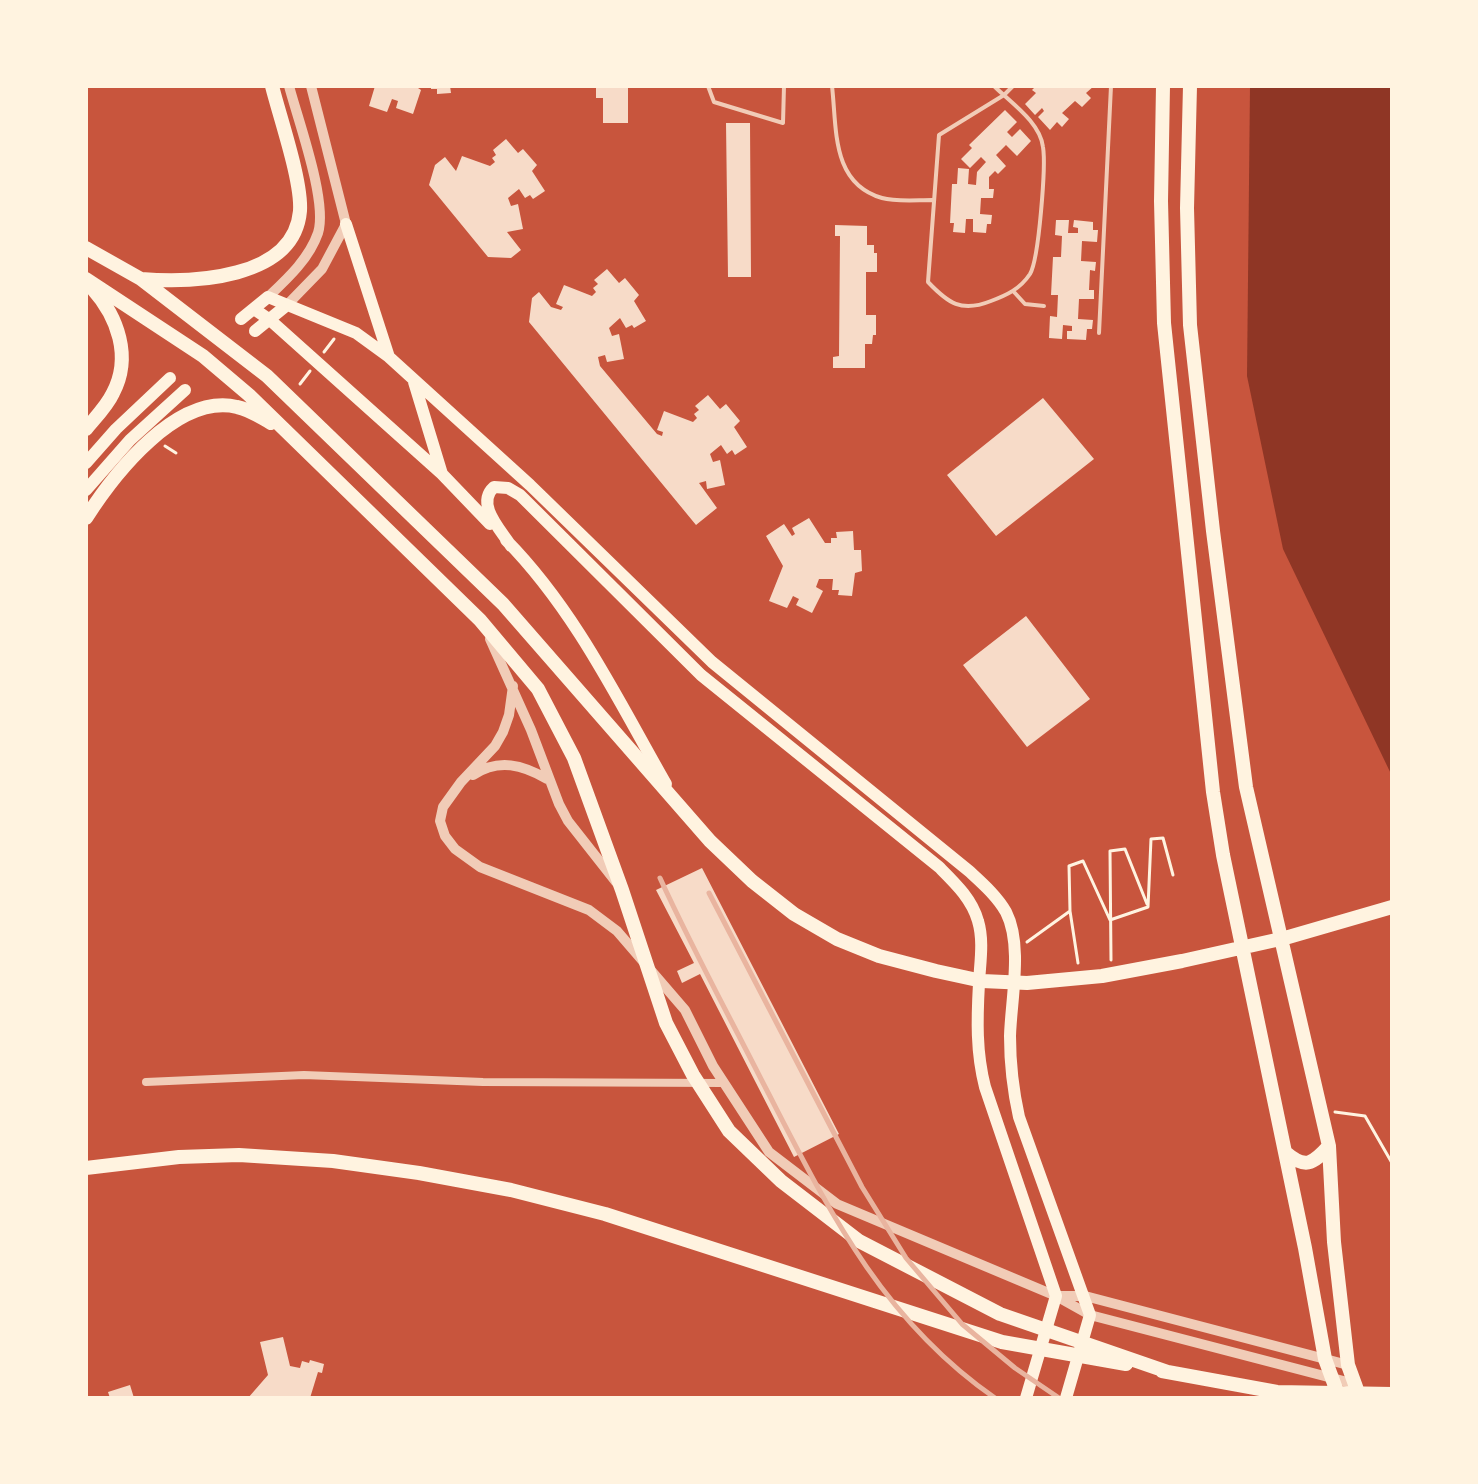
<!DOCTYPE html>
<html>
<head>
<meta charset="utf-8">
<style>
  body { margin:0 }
  #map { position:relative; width:1478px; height:1484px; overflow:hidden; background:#c8553d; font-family:Poppins,sans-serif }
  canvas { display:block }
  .frame { position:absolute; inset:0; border:88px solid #fff3e0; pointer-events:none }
</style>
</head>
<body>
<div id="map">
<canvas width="1478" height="1484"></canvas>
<div class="frame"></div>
</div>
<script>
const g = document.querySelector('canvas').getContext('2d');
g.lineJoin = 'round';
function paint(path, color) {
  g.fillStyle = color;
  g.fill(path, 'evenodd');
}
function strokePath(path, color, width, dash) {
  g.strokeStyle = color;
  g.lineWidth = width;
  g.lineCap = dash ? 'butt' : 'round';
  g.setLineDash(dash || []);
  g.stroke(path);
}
const water = new Path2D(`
  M1250,86H1392V776L1283,549L1247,376Z`);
const building = new Path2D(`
  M375,86H415L421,90L413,114L396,108L398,101L392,99L387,112L369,106Z
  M431,86H450L451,93L437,94V89H431Z
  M596,86H628V123H603V98H596Z
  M1036,86L1046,88L1094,86L1086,93L1091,98L1082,107L1075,101L1062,113L1069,119L1062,127L1057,122L1050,130L1038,117L1044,111L1042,108L1035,115L1025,104L1036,93L1032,90Z
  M1005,110L1017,122L1007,132L1012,137L1020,129L1031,141L1017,156L1006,145L996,155L1006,166L998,174L995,171L989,177V189H994L993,198H981L980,214L992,215L991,224H987L986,233L973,232V219H966L965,233L953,232L954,223H950L952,184H957L958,168L969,169L968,184L976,185L977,172L986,162L981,157L970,168L961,159L972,148L969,145Z
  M726,123H750L751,277H728Z
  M506,139L518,153L523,149L537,165L532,171L545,191L533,199L530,195L525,198L519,189L508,198L511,206L518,204L523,229L507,232L521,250L511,258L488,257L429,185L435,165L445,157L456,171L462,156L490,166L495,162L492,158L496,155L493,150Z
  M1056,220H1069L1068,233H1078V228L1073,227L1074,220L1093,222V230H1098L1097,242L1082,241L1081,261L1096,262L1095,271L1090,270L1089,290H1094V299H1079L1078,319L1093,320L1092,329H1087L1086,340L1067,339V331H1072V326L1063,325L1062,339L1049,338L1050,316L1057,317L1058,295H1051L1053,257H1061L1062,236L1055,235Z
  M835,225L867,226V245H874V253H877V272H866V315H876V335H873L872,344H865V368H833V357L839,356L840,236H835Z
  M607,269L619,283L625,278L639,295L634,301L646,321L634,328L632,325L626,328L620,318L609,328L612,336L619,334L624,359L607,362L605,355L598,357L600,366L657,434L662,436L663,432L657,430L664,411L693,422L697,418L694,414L699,410L695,406L708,395L720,409L726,404L740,421L734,427L747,447L735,455L732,450L727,454L721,445L710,454L713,462L720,460L725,485L707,489L706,481L699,483L717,508L696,525L529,322L532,298L539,292L551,307L561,310L563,307L556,304L564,285L592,296L596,292L593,288L598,284L594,280Z
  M1043,398L1094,459L996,536L947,475Z
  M809,518L825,543H831V538H837L836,532L853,531L854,550H861L862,571L855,573L852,596L838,595L839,590H832L833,579H819L816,587L823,591L812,613L796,605L799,599L793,596L787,608L769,601L783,566L766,536L784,524L792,536L795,534L792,528Z
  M1026,616L1090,699L1027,747L963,665Z
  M702,868L839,1134L794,1157L700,974L682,983L677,971L694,963L656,890Z
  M283,1337L290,1366L300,1368L302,1361L309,1363L310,1360L324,1364L322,1373L318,1372L310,1398H248L268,1375L260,1342Z
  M130,1385L134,1398H110L108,1392Z`);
const path = new Path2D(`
  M324,352L334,339
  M300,384L310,371
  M165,446L176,453
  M1027,942L1070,911
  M1111,960L1110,851L1125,849L1147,904
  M1078,963L1070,911L1069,866L1083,861L1110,920L1148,907L1151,839L1163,838L1173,875
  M1335,1112L1365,1116L1392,1163`);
const service = new Path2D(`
  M708,86L714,102L783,123L784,86
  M832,86C837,129 831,183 882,198C896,202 916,200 932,200
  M994,86C1011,103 1040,122 1043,147C1046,165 1039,259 1030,274C1020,289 1007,295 991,301C961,313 948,303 928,282L939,135L1004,95L1013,86
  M1014,292L1025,304L1044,306
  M1099,333L1111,86`);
const minor = new Path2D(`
  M146,1082L304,1075L483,1082L724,1083`);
const tertiary = new Path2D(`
  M268,297C287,279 309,259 318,233C328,202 298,120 289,86
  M287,305L322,269L346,224L311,86
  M490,639L531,730L559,804L568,821L616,882
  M513,686L509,715L503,732L495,746L461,782L443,807L440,821L445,836L455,849L480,867L589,910L617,931L685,1010L713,1066L769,1152L837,1204L1056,1296L1090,1315L1355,1384
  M473,775C499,758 523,765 547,779
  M1059,1296H1085L1348,1365`);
const secondary = new Path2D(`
  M346,224L389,357
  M254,309L270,320L442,474L490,524
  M241,319L268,297L356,333L389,357L530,485L712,662L969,871C982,883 997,896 1006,912C1023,945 1011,1000 1010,1036C1010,1064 1013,1090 1019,1117L1090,1315L1066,1398
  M255,331L287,305
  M414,382L442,474
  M86,463L116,429L170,378
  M86,490L130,440L185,390
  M506,540C575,610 618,700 666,784
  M511,546C501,530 475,504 494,487L508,488L520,495L701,675L939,867C955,883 972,899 978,921C984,941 980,963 979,983C977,1019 976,1052 985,1087L1056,1296L1026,1398`);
const primary = new Path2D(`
  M1163,86L1161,201L1164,323L1213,792L1223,855L1305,1248L1325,1359L1339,1397
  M1190,86L1187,208L1190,325L1213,531L1246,787L1329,1146L1334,1242L1348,1365L1360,1398
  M86,248L141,279L267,376L503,604L710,841L752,881L794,914L837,939L879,956L936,971L982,981L1027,983L1102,976L1182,961L1285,938L1392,907
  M86,279L203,356L249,395L480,620L538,689L574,758L622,890L666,1023L693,1075L729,1131L781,1181L859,1241L1000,1314L1168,1372
  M141,279C191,283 294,280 300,211C302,181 280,118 272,86
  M86,429C95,418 107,406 113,393C132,357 118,317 92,288
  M86,518C114,474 177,393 237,407C249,409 260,417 271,423
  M1285,1152C1305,1169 1312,1165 1329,1146
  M86,1168L179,1157L239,1155L333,1161L419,1173L511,1190L605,1214L1002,1342L1126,1364
  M1162,1371L1277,1392L1392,1394`);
const rail = new Path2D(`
  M660,878C691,946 727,1012 761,1079C825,1202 877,1316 995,1398
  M709,893L862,1187L906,1258L962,1324L1015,1368L1059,1398`);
paint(water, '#8f3625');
paint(building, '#f7dbc8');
strokePath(path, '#fff3e0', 3);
strokePath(service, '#f1ccb7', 4);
strokePath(minor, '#f1ccb7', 8);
strokePath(tertiary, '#f1ccb7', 10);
strokePath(secondary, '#fff3e0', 12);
strokePath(primary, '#fff3e0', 14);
strokePath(rail, '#e9b49f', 5);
</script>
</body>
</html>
